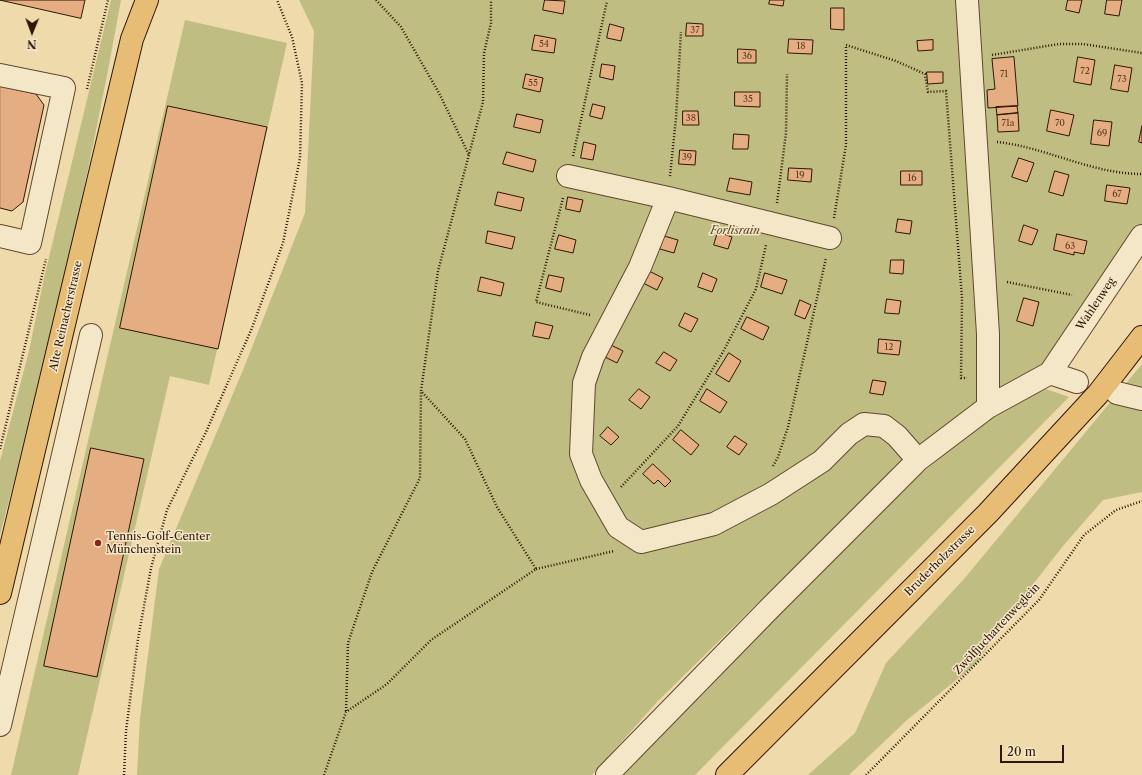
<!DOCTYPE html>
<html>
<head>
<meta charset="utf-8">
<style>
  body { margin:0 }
  #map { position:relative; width:1142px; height:775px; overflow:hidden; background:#eedaab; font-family:"Libre Caslon Text",serif }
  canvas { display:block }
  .north { position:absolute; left:12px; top:12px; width:40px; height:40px; -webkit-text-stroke:3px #f4e7c8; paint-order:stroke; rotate:181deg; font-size:11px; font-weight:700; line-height:16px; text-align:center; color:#301605 }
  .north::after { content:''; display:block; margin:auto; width:14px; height:18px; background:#301605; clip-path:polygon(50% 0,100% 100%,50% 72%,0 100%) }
  .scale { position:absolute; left:1000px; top:745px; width:64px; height:18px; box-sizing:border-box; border:2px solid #301605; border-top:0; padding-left:5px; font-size:12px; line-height:14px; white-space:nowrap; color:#301605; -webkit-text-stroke:3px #f4e7c8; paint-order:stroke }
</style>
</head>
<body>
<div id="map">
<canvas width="1142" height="775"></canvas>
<div class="north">N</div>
<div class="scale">20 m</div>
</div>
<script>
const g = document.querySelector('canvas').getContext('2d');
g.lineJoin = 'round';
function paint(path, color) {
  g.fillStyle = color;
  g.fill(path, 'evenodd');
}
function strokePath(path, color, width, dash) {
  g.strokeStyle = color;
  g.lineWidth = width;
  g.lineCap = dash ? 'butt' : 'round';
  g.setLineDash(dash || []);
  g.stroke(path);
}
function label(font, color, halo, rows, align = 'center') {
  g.font = font + ' "Libre Caslon Text",serif';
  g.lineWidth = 3;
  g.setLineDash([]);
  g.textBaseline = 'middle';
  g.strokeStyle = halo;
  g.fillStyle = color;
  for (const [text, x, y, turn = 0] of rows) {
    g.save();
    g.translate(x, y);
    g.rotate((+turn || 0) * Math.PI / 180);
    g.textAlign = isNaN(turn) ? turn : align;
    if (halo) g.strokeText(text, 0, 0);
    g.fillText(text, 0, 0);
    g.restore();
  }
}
const green = new Path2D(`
  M111,0H121C89,180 47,359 0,535V461L29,351L44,278Z
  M299,0H1142V226L1049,357L1030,377L911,452L658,701L592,775H137L140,718L159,569L243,370L305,213L314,31Z
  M185,20L287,43L209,385L170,376L78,775H11Z
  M1142,364V492L1103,500L1063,546L1016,606L976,664L907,720L849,775H808L855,733L886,663L964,579Z
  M1046,389L1069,397L695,775H615L881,506L996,413Z`);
const building = new Path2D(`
  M0,0H85L81,18Z
  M545,0L565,1L563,14L543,10Z
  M770,0H784L783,6L769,4Z
  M1068,0H1082L1079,13L1066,10Z
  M1107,0H1122L1119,16L1105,14Z
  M831,8H844V30L831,29Z
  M687,23L703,24V36H686Z
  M610,24L624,28L621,41L607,38Z
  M535,35L556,39L554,53L532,50Z
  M789,39L813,40L812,54L788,53Z
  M933,40V50L918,51L917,41Z
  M738,49L756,50V63H738Z
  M1014,57L1018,106L988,108L987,90L995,89L992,59Z
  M1078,57L1095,60L1091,85L1074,82Z
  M602,64L615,66L613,80L600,77Z
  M1115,65L1132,68L1128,92L1111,89Z
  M927,72H943V83L928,84Z
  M526,74L543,78L540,92L523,88Z
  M0,86L36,94L44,105L23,202L12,211L0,208Z
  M735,92H760V107L735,106Z
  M593,104L605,107L602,119L590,116Z
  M168,106L267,127L218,349L120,328Z
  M1017,106L1018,113L997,115L996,107Z
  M1051,110L1074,115L1069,136L1047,131Z
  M683,111H698L699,125H683Z
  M1018,113L1019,131L998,132L997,115Z
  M517,114L543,120L540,133L514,127Z
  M1094,120L1112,122L1109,146L1091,144Z
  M1142,126V143L1139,142Z
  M734,134L749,135L748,149H733Z
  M584,142L596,145L593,160L581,158Z
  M680,150L696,151L695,165L679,164Z
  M507,152L536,160L533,172L503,164Z
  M1019,158L1034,163L1027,182L1012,177Z
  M789,168L812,169L811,182L788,180Z
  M901,171H922V185H901Z
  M1055,171L1069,175L1063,196L1049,192Z
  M730,178L752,182L750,195L727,191Z
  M1107,185L1130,188L1127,204L1105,201Z
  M498,192L524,198L521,211L495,205Z
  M568,197L583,200L580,212L566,209Z
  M898,219L912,221L910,234L896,232Z
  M1024,225L1038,230L1032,245L1019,241Z
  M488,231L515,237L512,249L486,243Z
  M718,232L732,237L728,249L714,245Z
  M1057,234L1087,241L1084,254L1074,252V255L1054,250Z
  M559,235L576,240L573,253L555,249Z
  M664,236L678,240L674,253L660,249Z
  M891,260H904L903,274L890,273Z
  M649,271L663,278L657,290L643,283Z
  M703,273L717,279L712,292L698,287Z
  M765,273L787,280L782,294L761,287Z
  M549,275L564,278L561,292L546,288Z
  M481,277L504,283L501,296L478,291Z
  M1024,298L1039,302L1033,326L1017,321Z
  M887,299L901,301L899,314L885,313Z
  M800,300L811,305L805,319L795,315Z
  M685,313L698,319L691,332L679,326Z
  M747,317L769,327L763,340L741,329Z
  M536,322L553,326L549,339L533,336Z
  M879,339L901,341L899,355L878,353Z
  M611,345L623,351L617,363L605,357Z
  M664,352L677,360L670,371L656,363Z
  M729,353L741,361L729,382L716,374Z
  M873,380L886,382L883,395L870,393Z
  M639,389L650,397L641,409L629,400Z
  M707,389L727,402L720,413L700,401Z
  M608,427L619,437L611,445L600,436Z
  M681,430L699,445L691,455L673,440Z
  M735,436L747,444L739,455L727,447Z
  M91,448L144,459L97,677L44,666Z
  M653,464L671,481L665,487L658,480L654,484L643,474Z`);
const path = new Path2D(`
  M376,0L401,27L439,93L469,155
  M992,55L1059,44H1083L1142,53
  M87,89L108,0
  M997,142C1046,147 1091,174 1142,174
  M573,156L607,1
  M670,176L676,118L681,32
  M563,198L536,302L590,315
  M777,203L786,133L787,74
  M834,218L846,145V45L896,61L925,74L928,92L946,91L962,298L961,378H967
  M1007,282L1072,295
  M0,449L46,259
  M773,466L778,457L788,427L826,258
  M621,487L678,426L723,352L756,289L766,245
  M536,569L614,551
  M346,711L348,643L372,572L420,478L421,392
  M124,775L126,731L138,639L151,568L167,510L206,432L252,328L283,243L300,158L302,83L292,37L277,0
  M324,775L346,712L387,684L431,640L536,569L497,507L465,439L421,391L438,271L483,102L484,53L491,23V0
  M866,775L1039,600L1084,535L1116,510L1142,501`);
const minor = new Path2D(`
  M967,0L988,334V407
  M0,75L64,88L30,243L0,236
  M568,176L668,198L830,238
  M668,198L640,267L593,357L584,383L581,454L591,480L618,527L641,542L714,524L771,494L822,461L849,434L864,424L884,426L897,436L918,460
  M1050,373L1077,382
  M1117,393L1142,399
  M0,725L91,335
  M607,775L771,607L918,460L988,407L1050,373L1142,236`);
const major = new Path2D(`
  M0,593L132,39L147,0
  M727,775L988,513L1098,394L1142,337`);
const markers = [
  [98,543,4,"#8f2418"]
];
const numberNames = [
  ["37",695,30],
  ["54",544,44],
  ["18",801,46],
  ["36",747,56],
  ["72",1085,71],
  ["71",1004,74],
  ["73",1122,79],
  ["55",533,83],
  ["35",748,99],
  ["38",691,118],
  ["71a",1008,123],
  ["70",1060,123],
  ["69",1102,133],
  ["39",687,157],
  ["19",800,175],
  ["16",912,178],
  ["67",1117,194],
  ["63",1070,246],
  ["12",889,347]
];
const parkNames = [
  ["Forlisrain",735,231]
];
const streetNames = [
  ["Wahlenweg",1096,304,-56],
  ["Alte Reinacherstrasse",66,316,-77],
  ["Bruderholzstrasse",940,561,-45],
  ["Zwölfjuchartenweglein",997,629,-47]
];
const poiNames = [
  ["Tennis-Golf-Center",106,537],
  ["Münchenstein",106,550]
];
paint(green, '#c0bd83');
paint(building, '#e4ae82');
strokePath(building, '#301605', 1);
strokePath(minor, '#60472e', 24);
strokePath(major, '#301605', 24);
strokePath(path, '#301605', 2.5, [1, 2]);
strokePath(minor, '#f4e7c8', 22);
strokePath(major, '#e7bd76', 22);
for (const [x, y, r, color] of markers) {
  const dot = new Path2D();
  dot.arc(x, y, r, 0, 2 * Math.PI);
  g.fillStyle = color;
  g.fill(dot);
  strokePath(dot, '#f4e7c8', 1.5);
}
label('9px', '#5d3c24', null, numberNames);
label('italic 11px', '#5b482b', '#f4e7c8', parkNames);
label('11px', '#301605', '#f4e7c8', streetNames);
label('11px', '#301605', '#f4e7c8', poiNames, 'left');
</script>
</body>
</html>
